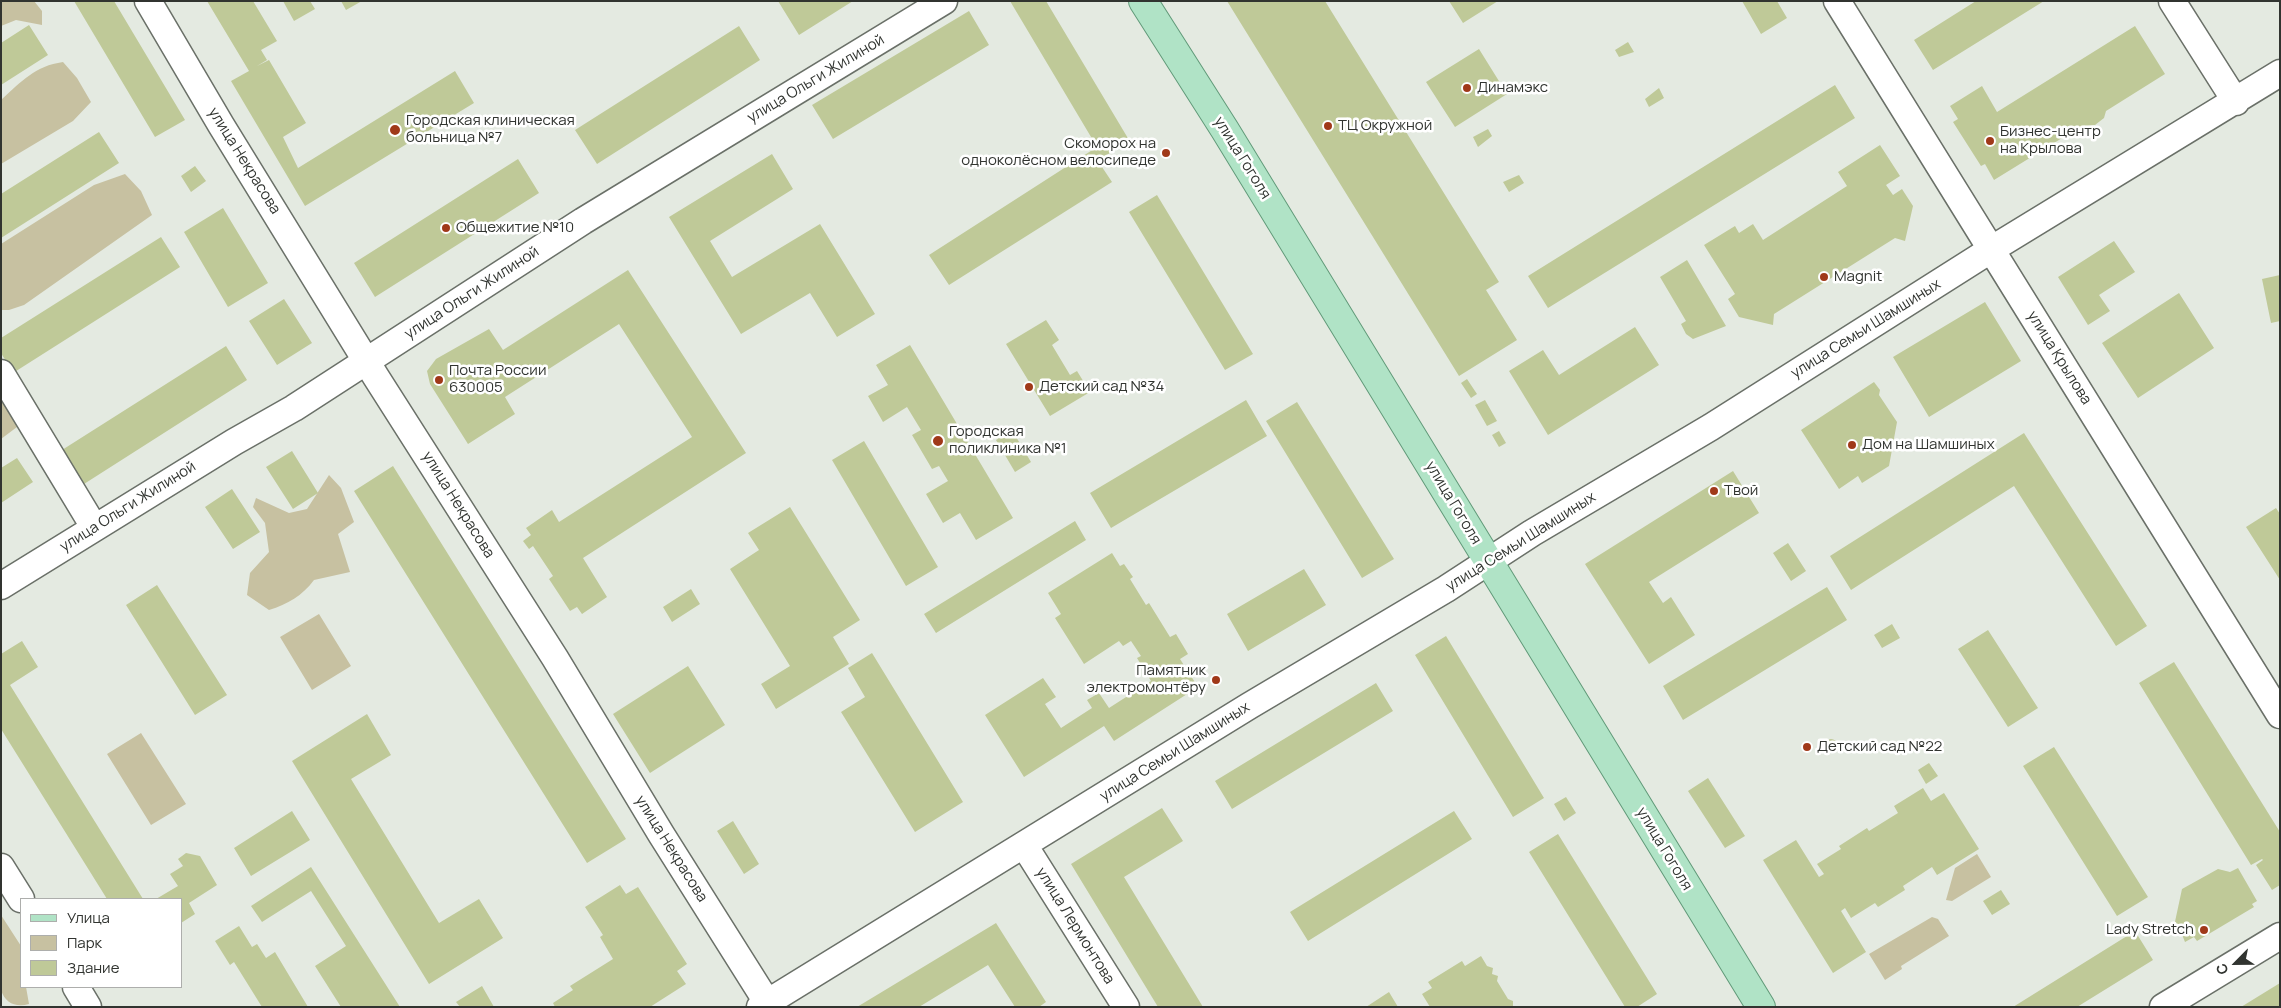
<!DOCTYPE html>
<html>
<head>
<meta charset="utf-8">
<style>
  body { margin:0 }
  #map { position:relative; width:2281px; height:1008px; overflow:hidden; background:#e4eae1; font-family:Manrope,sans-serif }
  canvas { display:block }
  .frame { position:absolute; inset:0; border:2px solid #313430; pointer-events:none }
  .legend { position:absolute; left:20px; top:898px; width:162px; height:90px; box-sizing:border-box; background:#fff; border:1px solid #adaeac; margin:0; padding:6px 9px; list-style:none; font-size:15px; color:#313430 }
  .legend li { display:flex; align-items:center; gap:10px; height:25px }
  .legend b { width:25px; border:1px solid #adaeac }
  .north { position:absolute; left:2211px; top:938px; width:50px; height:50px; -webkit-text-stroke:4px #fff; paint-order:stroke; rotate:247deg; font-size:14px; font-weight:700; line-height:20px; text-align:center; color:#313430 }
  .north::after { content:''; display:block; margin:auto; width:18px; height:22px; background:#313430; clip-path:polygon(50% 0,100% 100%,50% 72%,0 100%) }
</style>
</head>
<body>
<div id="map">
<canvas width="2281" height="1008"></canvas>
<div class="frame"></div>
<ul class="legend">
<li><b style="height:6px;background:#b0e3c6"></b>Улица</li>
<li><b style="height:14px;background:#c7c1a1"></b>Парк</li>
<li><b style="height:14px;background:#bfc998"></b>Здание</li>
</ul>
<div class="north">С</div>
</div>
<script>
const g = document.querySelector('canvas').getContext('2d');
g.lineJoin = 'round';
function paint(path, color) {
  g.fillStyle = color;
  g.fill(path, 'evenodd');
}
function strokePath(path, color, width, dash) {
  g.strokeStyle = color;
  g.lineWidth = width;
  g.lineCap = dash ? 'butt' : 'round';
  g.setLineDash(dash || []);
  g.stroke(path);
}
function label(font, color, halo, rows, align = 'center') {
  g.font = font + ' Manrope,sans-serif';
  g.lineWidth = 5;
  g.setLineDash([]);
  g.textBaseline = 'middle';
  g.strokeStyle = halo;
  g.fillStyle = color;
  for (const [text, x, y, turn = 0] of rows) {
    g.save();
    g.translate(x, y);
    g.rotate((+turn || 0) * Math.PI / 180);
    g.textAlign = isNaN(turn) ? turn : align;
    if (halo) g.strokeText(text, 0, 0);
    g.fillText(text, 0, 0);
    g.restore();
  }
}
const green = new Path2D(`
  M1,1H34L42,11V25L16,20L1,26Z
  M63,62L77,78L91,102L73,121L1,164V100C22,81 35,66 63,62Z
  M125,174L141,191L152,215L24,305L9,310H1V244L94,185Z
  M1,390L21,424L1,439Z
  M329,475L341,488L354,522L338,534L350,572L314,580C302,596 288,604 269,610L247,595L250,573L269,552L265,523L253,507L256,498L289,513L307,509Z
  M319,614L351,666L312,690L280,637Z
  M141,733L186,804L151,825L107,754Z
  M1977,854L1991,877L1952,901L1946,900L1955,868Z
  M1,915L21,946V987H26L29,1004C16,1008 5,1003 1,990Z
  M1932,917L1938,919L1949,936L1901,966L1902,969L1885,980L1869,954Z`);
const building = new Path2D(`
  M74,1H114L185,120L155,137Z
  M207,1H253L277,41L261,50L267,60L257,66L269,60L306,123L283,137L298,168L455,71L474,103L305,206L231,81L249,71Z
  M283,1H310L315,9L294,21Z
  M341,1H362L346,10Z
  M778,1H853L799,35Z
  M1010,1H1046L1129,140L1098,161L1112,182L949,285L929,255L1097,147Z
  M1227,1H1325L1499,282L1486,290L1517,340L1459,376Z
  M1449,1H1498L1463,23Z
  M1742,1H1777L1787,18L1761,34Z
  M1976,1H2044L1933,70L1914,40Z
  M969,11L989,45L833,139L812,105Z
  M29,25L48,55L1,85V43Z
  M739,26L760,60L597,164L575,130Z
  M2135,26L2165,74L2106,111L2104,118L2095,125L2080,127L1994,180L1985,164L1981,166L1953,122L1958,119L1950,106L1982,86L1997,112Z
  M1628,42L1634,52L1619,57L1615,50Z
  M1479,49L1507,94L1455,127L1426,82Z
  M1835,85L1855,118L1548,308L1528,276Z
  M1659,88L1664,98L1649,107L1645,99Z
  M1488,129L1492,136L1478,147L1473,137Z
  M99,132L119,163L1,238V194Z
  M1880,145L1900,176L1886,185L1893,195L1902,189L1913,206L1905,241L1895,238L1774,314L1773,325L1739,317L1728,299L1735,294L1704,245L1735,226L1739,233L1753,224L1763,240L1847,186L1838,172Z
  M772,154L793,189L710,241L732,277L820,224L875,314L837,337L810,293L741,334L669,217Z
  M518,159L539,193L375,297L354,263Z
  M195,166L206,181L191,192L181,176Z
  M1519,175L1524,183L1509,192L1503,182Z
  M1157,195L1253,354L1225,370L1129,212Z
  M223,208L268,283L228,307L184,232Z
  M161,237L180,267L13,373L1,353V338Z
  M2114,241L2135,272L2099,295L2110,311L2088,325L2058,277Z
  M1687,260L1726,326L1693,339L1686,334L1681,324L1686,321L1660,277Z
  M628,270L746,453L583,558L607,597L582,614L577,607L570,611L549,579L553,576L533,546L529,549L523,541L531,535L526,528L552,510L559,522L692,437L619,324L505,397L515,414L468,444L430,384L427,371L436,359L489,329L503,350Z
  M2280,275V321L2271,323L2262,279Z
  M2179,293L2214,348L2138,398L2102,343Z
  M284,299L312,343L277,365L249,321Z
  M1985,302L2021,361L1929,417L1893,357Z
  M1046,320L1059,340L1052,345L1070,375L1077,371L1090,392L1050,416L1006,344Z
  M1635,327L1659,365L1548,435L1509,371L1543,350L1559,375Z
  M910,345L1013,518L976,540L960,513L943,523L926,494L948,481L939,466L932,469L912,435L921,430L907,407L883,422L868,396L888,385L876,365Z
  M226,346L247,380L84,484L62,450Z
  M1467,379L1477,394L1471,398L1461,383Z
  M1874,382L1880,390L1879,395L1897,422L1889,466L1862,483L1858,476L1839,489L1801,430Z
  M1246,400L1267,436L1111,528L1090,493Z
  M1485,400L1497,421L1487,426L1475,405Z
  M1297,402L1394,559L1362,578L1266,421Z
  M1012,430L1031,462L1015,472L996,440Z
  M1499,431L1506,443L1499,447L1492,435Z
  M2024,433L2147,626L2116,646L2014,486L1851,590L1830,556Z
  M864,441L938,567L906,586L832,460Z
  M292,451L318,493L293,509L266,467Z
  M17,458L33,482L1,503V468Z
  M393,466L626,839L587,863L354,491Z
  M1733,471L1759,513L1649,582L1663,603L1671,597L1695,635L1649,664L1585,564Z
  M232,489L260,532L233,549L205,507Z
  M790,507L860,620L833,637L849,664L776,709L761,684L790,666L730,569L759,550L748,533Z
  M2276,508L2280,514V580L2246,527Z
  M1075,521L1086,540L936,633L924,614Z
  M1788,543L1806,571L1791,581L1773,553Z
  M1112,553L1120,566L1124,564L1133,577L1130,579L1146,605L1149,603L1170,637L1176,634L1188,654L1180,659L1198,687L1114,741L1104,726L1024,777L985,715L1043,678L1056,697L1045,704L1061,728L1092,708L1087,700L1099,693L1109,708L1151,681L1137,658L1141,656L1131,641L1123,646L1119,641L1084,664L1055,618L1061,614L1048,593Z
  M1304,569L1326,605L1248,651L1227,614Z
  M157,585L227,695L195,715L126,605Z
  M1827,587L1847,620L1683,720L1663,686Z
  M691,589L700,604L672,622L663,607Z
  M1892,624L1900,638L1882,648L1874,635Z
  M1988,630L2038,708L2008,727L1958,649Z
  M1446,636L1544,798L1513,817L1415,655Z
  M22,641L38,667L10,685L143,899H107L1,729V654Z
  M872,653L963,802L915,832L841,712L865,697L848,668Z
  M2174,662L2280,832V885L2272,890L2256,865L2263,860L2262,859L2251,865L2139,683Z
  M688,666L725,725L650,773L613,714Z
  M1376,683L1393,711L1232,809L1215,781Z
  M367,714L391,755L351,779L439,923L479,899L503,938L429,984L292,761Z
  M1825 745a6 6 0 1 1 12 0a6 6 0 1 1-12 0Z
  M2054,747L2148,897L2117,916L2023,766Z
  M1929,763L1938,776L1926,784L1918,770Z
  M1708,778L1745,836L1725,848L1688,791Z
  M1923,788L1931,801L1944,793L1979,849L1937,875L1932,867L1903,886L1905,890L1878,907L1875,903L1851,918L1845,908L1841,911L1866,952L1833,973L1763,860L1796,840L1819,877L1824,874L1817,864L1841,849L1839,846L1867,828L1869,831L1898,813L1894,806Z
  M1566,797L1576,813L1564,821L1554,804Z
  M1162,808L1183,841L1124,877L1203,1007H1158L1071,864Z
  M292,811L310,840L251,876L234,848Z
  M1454,811L1472,839L1308,941L1290,912Z
  M733,821L759,864L744,874L717,831Z
  M1558,834L1657,994L1637,1007H1625L1529,852Z
  M186,853L200,856L217,885L189,903L195,914L181,923V899H156L178,886L170,874L183,866L178,859Z
  M311,867L400,1007H341L315,966L346,946L311,891L262,922L251,906Z
  M2238,868L2257,901L2252,904L2254,907L2197,941L2194,937L2185,942L2181,932L2173,931L2182,889L2218,869L2230,872Z
  M620,885L626,894L638,887L687,964L677,971L686,984L650,1007H555L553,1003L573,990L570,986L613,959L600,937L603,935L585,907Z
  M2001,890L2010,904L1992,915L1983,901Z
  M996,923L1046,1002L1039,1007H1015L988,965L919,1007H857Z
  M239,926L252,947L257,944L266,958L275,952L308,1007H262L234,962L230,965L215,941Z
  M2135,931L2153,960L2077,1007H2013Z
  M1481,956L1487,966L1493,968L1492,974L1498,976L1497,981L1508,999L1513,1001V1007H1430L1422,994L1432,988L1428,982L1462,961L1465,966Z
  M2280,983V1007H2241Z
  M482,986L494,1007H460L456,1002Z
  M1389,992L1398,1007H1366Z`);
const minor = new Path2D(`
  M148,1L221,125L376,377L555,658L661,834L770,1007
  M1837,1L2280,715
  M2172,1L2236,102
  M1,373L94,527
  M1,586L234,442L294,408L583,221L944,1
  M1024,845L1126,1007
  M1,867L21,899
  M76,987L88,1007
  M760,1007L1249,706L1446,589L1532,533L1711,427L1992,249L2280,73
  M2163,1007L2280,936`);
const major = new Path2D(`
  M1143,1L1225,130L1761,1007`);
const markers = [
  [1467,88,5,"#a03919"],
  [1328,126,5,"#a03919"],
  [395,130,6,"#a03919"],
  [1990,141,5,"#a03919"],
  [1166,153,5,"#a03919"],
  [446,228,5,"#a03919"],
  [1824,277,5,"#a03919"],
  [439,380,5,"#a03919"],
  [1029,387,5,"#a03919"],
  [938,441,6,"#a03919"],
  [1852,445,5,"#a03919"],
  [1714,491,5,"#a03919"],
  [1216,680,5,"#a03919"],
  [1807,747,5,"#a03919"],
  [2204,930,5,"#a03919"]
];
const streetNames = [
  ["улица Ольги Жилиной",816,79,-31],
  ["улица Гоголя",1242,158,58],
  ["улица Некрасова",244,161,58],
  ["улица Ольги Жилиной",472,293,-33],
  ["улица Семьи Шамшиных",1866,329,-32],
  ["улица Крылова",2059,358,58],
  ["улица Гоголя",1453,503,59],
  ["улица Некрасова",458,505,58],
  ["улица Ольги Жилиной",128,507,-32],
  ["улица Семьи Шамшиных",1521,542,-32],
  ["улица Семьи Шамшиных",1175,752,-32],
  ["улица Некрасова",671,849,58],
  ["улица Гоголя",1664,849,59],
  ["улица Лермонтова",1075,926,58]
];
const poiNames = [
  ["Динамэкс",1477,88],
  ["Городская клиническая",406,121],
  ["больница №7",406,138],
  ["ТЦ Окружной",1338,126],
  ["Бизнес-центр",2000,132],
  ["на Крылова",2000,149],
  ["Скоморох на",1156,144,"right"],
  ["одноколёсном велосипеде",1156,161,"right"],
  ["Общежитие №10",456,228],
  ["Magnit",1834,277],
  ["Почта России",449,371],
  ["630005",449,388],
  ["Детский сад №34",1039,387],
  ["Городская",949,432],
  ["поликлиника №1",949,449],
  ["Дом на Шамшиных",1862,445],
  ["Твой",1724,491],
  ["Памятник",1206,671,"right"],
  ["электромонтёру",1206,688,"right"],
  ["Детский сад №22",1817,747],
  ["Lady Stretch",2194,930,"right"]
];
paint(green, '#c7c1a1');
paint(building, '#bfc998');
strokePath(minor, '#6a7068', 29);
strokePath(major, '#619a79', 30);
strokePath(minor, '#fff', 26);
strokePath(major, '#b0e3c6', 28);
for (const [x, y, r, color] of markers) {
  const dot = new Path2D();
  dot.arc(x, y, r, 0, 2 * Math.PI);
  g.fillStyle = color;
  g.fill(dot);
  strokePath(dot, '#fff', 2);
}
label('15px', '#313430', '#fff', streetNames);
label('15px', '#313430', '#fff', poiNames, 'left');
</script>
</body>
</html>
